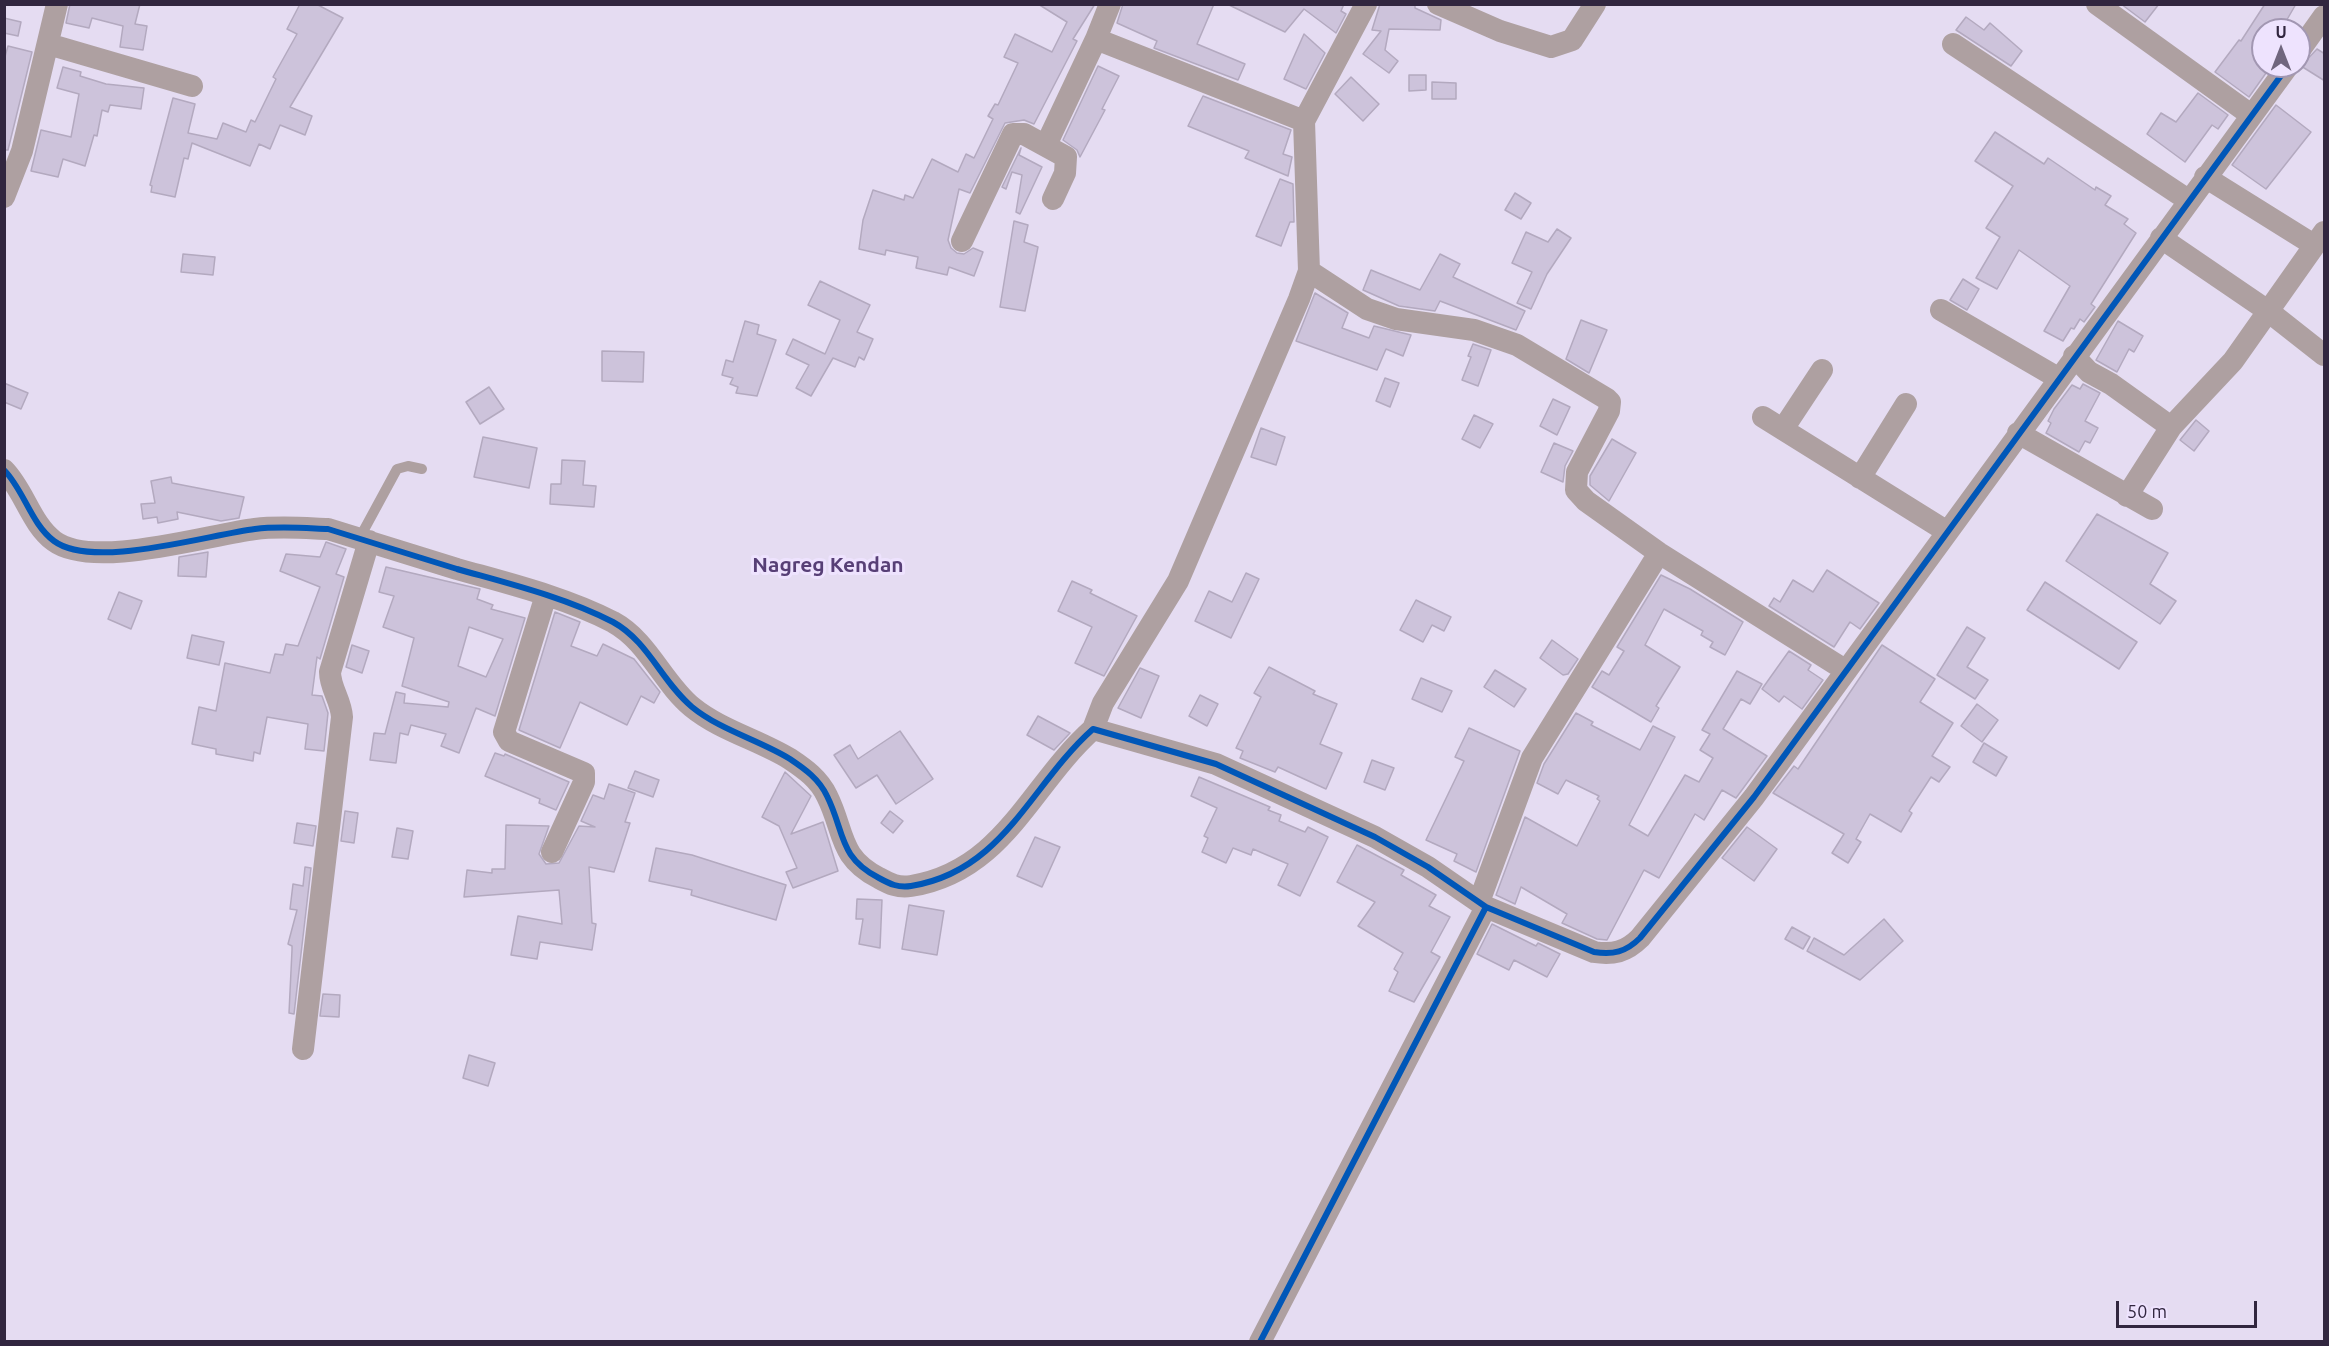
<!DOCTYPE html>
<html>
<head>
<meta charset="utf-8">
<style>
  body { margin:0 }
  #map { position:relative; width:2329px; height:1346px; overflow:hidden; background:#e5dcf2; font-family:Ubuntu,sans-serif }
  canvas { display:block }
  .frame { position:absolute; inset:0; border:6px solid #31263f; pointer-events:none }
  .north { position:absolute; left:2251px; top:18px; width:60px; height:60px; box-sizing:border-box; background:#eee3fe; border:2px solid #a297b2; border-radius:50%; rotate:0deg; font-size:16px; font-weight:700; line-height:24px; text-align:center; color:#31263f }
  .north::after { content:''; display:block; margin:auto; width:21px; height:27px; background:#70667e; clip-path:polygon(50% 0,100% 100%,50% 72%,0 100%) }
  .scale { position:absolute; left:2116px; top:1301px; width:141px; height:27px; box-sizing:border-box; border:3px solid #31263f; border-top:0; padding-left:8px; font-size:18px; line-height:21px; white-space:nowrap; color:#31263f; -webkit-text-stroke:4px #eee3fe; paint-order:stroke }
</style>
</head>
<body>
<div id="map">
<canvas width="2329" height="1346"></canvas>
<div class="frame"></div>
<div class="north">U</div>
<div class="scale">50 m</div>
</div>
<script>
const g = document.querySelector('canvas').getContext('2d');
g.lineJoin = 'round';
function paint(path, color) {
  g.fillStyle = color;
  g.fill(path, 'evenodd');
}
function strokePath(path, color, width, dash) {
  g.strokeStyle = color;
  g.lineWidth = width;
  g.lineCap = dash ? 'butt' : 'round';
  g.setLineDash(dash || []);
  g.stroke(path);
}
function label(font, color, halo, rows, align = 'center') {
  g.font = font + ' Ubuntu,sans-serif';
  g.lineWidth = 6;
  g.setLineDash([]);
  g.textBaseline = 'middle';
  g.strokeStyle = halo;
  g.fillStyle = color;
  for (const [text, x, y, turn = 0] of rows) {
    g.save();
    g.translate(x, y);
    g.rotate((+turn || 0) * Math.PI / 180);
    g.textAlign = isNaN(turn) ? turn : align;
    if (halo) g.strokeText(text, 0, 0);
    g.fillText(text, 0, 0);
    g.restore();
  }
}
const building = new Path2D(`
  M70,4H140L135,24L147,26L143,50L120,47L123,26L92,18L89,28L66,23Z
  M300,4H316L343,18L290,107L312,116L305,135L280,125L270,149L259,144L250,166L192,143L188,159L184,158L175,197L151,192L152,186L150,185L173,98L195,104L188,133L217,139L223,123L246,132L251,120L255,122L276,79L273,77L297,34L287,29Z
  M1038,4H1095L1073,39L1077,41L1034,124L1024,120L1005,123L970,193L959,189L948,240L951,248L957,253L964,254L973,248L983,252L974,276L949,267L947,275L916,268L918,257L886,250L885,255L859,249L863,220L873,190L904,200L905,195L913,198L932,159L958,172L966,154L974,158L993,119L988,116L995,104L998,105L1018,63L1004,57L1015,34L1052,52L1067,22Z
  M1123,4H1214L1197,44L1245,64L1238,80L1154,48L1157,41L1117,23Z
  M1227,4H1344L1341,11L1346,14L1336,33L1304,9L1285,32Z
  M1380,4H1415V8L1441,20L1440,30L1389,29L1385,50L1398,61L1389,73L1363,54L1381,31L1372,30Z
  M2121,4H2159L2145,22Z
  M2265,4H2296L2281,30H2263V66H2271L2249,97L2215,72L2239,40L2241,41Z
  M1966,17L1984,30L1990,23L2022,51L2011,66L1956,30Z
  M4,18L21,22L18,36L4,33Z
  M1304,34L1325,53L1306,89L1284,79Z
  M8,46L32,52L8,150H4V60Z
  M2317,49L2325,54V81L2301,66Z
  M1098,66L1119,76L1102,109L1105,110L1080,157L1077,150L1063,140Z
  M63,67L81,72L80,76L106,84L144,88L141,109L110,105L108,112L102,110L97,136L94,135L85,166L63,159L58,177L31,171L41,130L71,137L79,94L57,88Z
  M1409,75H1426V90L1409,91Z
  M1351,77L1379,104L1363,121L1335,94Z
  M1432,82L1456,83V99H1432Z
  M2198,93L2228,115L2218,129L2212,125L2185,162L2147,134L2161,113L2176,122Z
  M1203,96L1291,130L1283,154L1292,157L1288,176L1245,158L1249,151L1188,126Z
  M2276,105L2311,132L2266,189L2232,165Z
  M1995,132L2044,164L2048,158L2095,190L2096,187L2111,196L2105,205L2128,219L2124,224L2136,233L2091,304L2095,307L2084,322L2080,319L2074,329L2071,328L2063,341L2044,331L2070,286L2019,250L1997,289L1976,278L2000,237L1986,228L2013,186L1975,161Z
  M1021,148L1019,155L1042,167L1020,214L1016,212L1022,175L1012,172L1006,189L1002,187Z
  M1280,179L1293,184L1294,222H1290L1281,246L1256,236Z
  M1515,193L1531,203L1521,219L1505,210Z
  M1014,221L1028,225L1024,242L1038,247L1025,311L1000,307Z
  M1557,229L1571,238L1547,274L1531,309L1517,303L1532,272L1512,263L1526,232L1548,242Z
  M183,254L215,257L213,275L181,272Z
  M1440,254L1460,264L1453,277L1525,311L1516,330L1440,301L1435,311L1399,306L1363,290L1371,270L1420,290Z
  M1963,279L1979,289L1967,310L1950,300Z
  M820,281L870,305L857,332L873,339L864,360L859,357L855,367L833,358L811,396L796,388L809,365L786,354L793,339L825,354L840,320L808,305Z
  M1315,293L1348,313L1342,328L1369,338L1374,326L1411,335L1403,356L1386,349L1377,370L1296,341Z
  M1581,320L1607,330L1589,373L1566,359Z
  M745,321L759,325L757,334L776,340L757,396L736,393L738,387L730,384L733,378L722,375L726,360L733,362Z
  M2118,321L2143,336L2134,352L2129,349L2117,372L2096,360Z
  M1473,344L1491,350L1478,386L1462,380L1471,357L1468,356Z
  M602,351L644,352L643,382L602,381Z
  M1385,378L1399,383L1390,407L1376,401Z
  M4,383L28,393L21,409L4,402Z
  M2083,384L2100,393L2085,421L2098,428L2090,443L2085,441L2079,452L2046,433L2051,423L2048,421L2054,409L2072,385L2080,389Z
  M489,387L504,409L480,424L466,402Z
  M1553,399L1570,407L1557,435L1540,426Z
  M1474,415L1493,424L1480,448L1462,439Z
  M2196,420L2209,431L2194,451L2180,440Z
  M1261,428L1285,437L1276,465L1251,457Z
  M483,437L537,448L529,488L474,477Z
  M1612,439L1636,453L1609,501L1590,485V476Z
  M1554,443L1573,451L1565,466L1563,482L1541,472Z
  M562,460L585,461L583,485L596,486L594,507L550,504L551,484H561Z
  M171,477L172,483L244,497L239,518L221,521L177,512L178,519L158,523L157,517L143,519L141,504L155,503L151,481Z
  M2097,514L2168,553L2150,584L2176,601L2160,624L2066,561Z
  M326,542L346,549L336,574L344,577L320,659L317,657L312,695L322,696L328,713L324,751L305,749L308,724L267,717L260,754L254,752L253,761L216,754V749L192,744L199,707L216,711L225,663L270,673L275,654L283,655L286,644L298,646L320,587L280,571L286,554L320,557Z
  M208,552L206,577L178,576L179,557Z
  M386,567L480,589L477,599L493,605L491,609L525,618L495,716L476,708L459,753L441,746L446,734L411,725L408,735L400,733L396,763L370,760L374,733L385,734L396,692L405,694L404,703L448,707L449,702L402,686L414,638L383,627L394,596L379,592ZM469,627L503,639L486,677L458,666Z
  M1827,570L1879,603L1860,629L1850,622L1834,647L1769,606L1774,598L1780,602L1793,580L1813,592Z
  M1246,573L1259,579L1231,638L1195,621L1209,591L1232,602Z
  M1661,575L1690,589L1743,622L1725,655L1710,647L1713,642L1701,635L1703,631L1664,609L1645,645L1680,667L1656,706L1659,708L1651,722L1592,687L1602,671L1609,675L1624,651L1617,647Z
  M1072,581L1092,590L1090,593L1137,616L1104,676L1075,663L1092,627L1058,611Z
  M2045,582L2137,642L2119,669L2027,610Z
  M119,592L142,601L131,629L108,619Z
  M1416,600L1451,617L1444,631L1432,625L1423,642L1400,630Z
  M555,612L580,622L571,646L597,656L603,644L634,659L660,692L654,703L641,696L627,725L580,702L560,748L519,730Z
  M1967,627L1985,638L1967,667L1988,680L1975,699L1937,675Z
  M192,635L224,642L219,665L187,658Z
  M1552,640L1578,659L1568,674L1563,675L1540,658Z
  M352,645L369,651L362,673L346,667Z
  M1882,645L1935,679L1920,702L1953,723L1932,756L1950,767L1939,782L1931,777L1909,811L1912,813L1901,832L1870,814L1856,839L1861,842L1848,863L1832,853L1844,834L1773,793L1794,766L1798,769Z
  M1789,651L1811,665L1808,670L1823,680L1802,709L1784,696L1779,702L1762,689Z
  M1269,667L1315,691L1313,694L1337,704L1320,744L1342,753L1326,789L1278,767L1275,772L1240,758L1243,751L1236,748L1261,697L1254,693Z
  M1140,668L1159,676L1141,718L1118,708Z
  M1495,670L1526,689L1514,707L1484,687Z
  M1737,671L1762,684L1750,704L1741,699L1723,729L1767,756L1736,798L1722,790L1704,820L1695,814L1659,878L1644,870L1607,940L1597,939L1562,923L1567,914L1521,887L1515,904L1496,895L1525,817L1577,846L1600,801L1597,799L1599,796L1566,780L1558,794L1537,783L1544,764L1576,713L1593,722L1591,725L1640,750L1653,726L1675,737L1629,825L1648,836L1685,775L1699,782L1713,758L1700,750L1710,734L1702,730Z
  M1421,678L1452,691L1442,712L1412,699Z
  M1200,695L1218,704L1207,726L1189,716Z
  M1977,704L1998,720L1982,742L1961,726Z
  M1038,716L1070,733L1054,750L1027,735Z
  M1469,728L1520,751L1476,872L1454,861L1457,854L1426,840L1464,761L1455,757Z
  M900,731L933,779L896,804L877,775L856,788L834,755L850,745L858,759Z
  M1984,743L2007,757L1996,776L1973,762Z
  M495,753L504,756L505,754L569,782L556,810L539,803L540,799L485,776Z
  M1372,760L1394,768L1385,790L1364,782Z
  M635,771L659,780L653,797L628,788Z
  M785,772L811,796L791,834L823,822L838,871L793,888L786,872L797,868L779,826L762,817Z
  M1199,777L1270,807L1268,810L1281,815L1279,821L1305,832L1308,827L1328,837L1300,896L1278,885L1288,864L1253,849L1251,855L1233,848L1226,863L1202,852L1208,838L1204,836L1217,808L1191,796Z
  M609,784L635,793L625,822L630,823L614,872L589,867L592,923L596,924L592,950L540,942L537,959L511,955L518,916L562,924L559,890L464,897L467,870L492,873V869H505L506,825L549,826L539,854L546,864L559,863L579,826L595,827L581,821L593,795L604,799Z
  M345,811L358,813L354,843L341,841Z
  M890,811L903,821L893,833L881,823Z
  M297,823L316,826L313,846L294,843Z
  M1747,827L1777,849L1754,881L1722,858Z
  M397,828L413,831L408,859L392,857Z
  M1035,837L1060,847L1042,887L1017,876Z
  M1357,845L1404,870L1401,875L1436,895L1429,906L1450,917L1431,952L1440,957L1414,1002L1389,991L1398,972L1394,969L1403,953L1358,926L1375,902L1337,882Z
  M656,848L692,855L786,885L776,920L691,895L692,890L649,881Z
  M305,867L311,868L294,1014L289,1013L292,950V946L288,944L297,910L290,909L293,884L303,886Z
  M857,899L882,900L880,948L859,944L863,919H856Z
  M909,905L944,911L937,955L902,949Z
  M1884,919L1903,941L1860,980L1807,951L1814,938L1844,955Z
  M1492,924L1536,946L1538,943L1560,954L1547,977L1514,960L1509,970L1477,954Z
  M1792,927L1810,937L1803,949L1785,939Z
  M323,994L340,995L339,1017L320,1016Z
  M469,1055L495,1063L488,1086L463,1078Z`);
const lane = new Path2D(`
  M359,539L397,469L408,466L422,469`);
const street = new Path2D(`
  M1110,4L1096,39L1304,121
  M1438,4L1500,31L1551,47L1572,40L1595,4
  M2097,4L2251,115
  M48,44L192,86
  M1953,44L2188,200
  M2299,51L2324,16
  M1046,145L1096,39
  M2205,177L2314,245
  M4,197L22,151L57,4
  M2161,238L2268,311L2324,355
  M962,241L1013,134H1024L1066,157L1065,173L1053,199
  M1309,271L1367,309L1396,319L1474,330L1517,345L1607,399L1610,402L1609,411L1577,472L1576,490L1586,501L1659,553L1845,670
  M1941,310L2058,378
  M2074,356L2089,372L2111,384L2171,427
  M1763,417L1946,531
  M1783,429L1822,370
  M2018,433L2152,509
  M4,470C24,490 31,524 54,541C93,570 207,535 255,529C279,526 303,528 328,529C371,542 414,556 457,569C510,584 564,597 613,622C648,641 662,682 692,707C720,730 759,740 790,759C805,769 819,779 827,796C845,832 838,857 879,878C890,884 898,888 911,886C1004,871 1030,785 1093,729L1216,764L1375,837L1428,867L1486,907
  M1860,478L1906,404
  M2127,496L2171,427L2233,361L2324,232
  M546,595L504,732L509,741L584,773V782L552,852
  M1093,729L1103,703L1178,581L1299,299L1309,271L1304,121L1366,4
  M1479,902L1532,758L1659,553
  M303,1049L342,717C341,700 330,688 330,672L369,541
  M1260,1342L1486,907L1594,952C1613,955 1626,952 1640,938L1754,797L2288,66`);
const cycleway = new Path2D(`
  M4,470C24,490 31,524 54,541C93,570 207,535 255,529C279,526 303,528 328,529C371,542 414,556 457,569C510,584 564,597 613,622C648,641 662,682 692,707C720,730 759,740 790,759C805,769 819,779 827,796C845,832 838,857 879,878C890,884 898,888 911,886C1004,871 1030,785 1093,729L1216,764L1375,837L1428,867L1486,907
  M1260,1342L1486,907L1594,952C1613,955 1626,952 1640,938L1754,797L2288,66`);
const quarterNames = [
  ["Nagreg Kendan",828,565]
];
paint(building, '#cdc3db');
strokePath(building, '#b3a9bf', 1.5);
strokePath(lane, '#aea0a1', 10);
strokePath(street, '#aea0a1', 22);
strokePath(cycleway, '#0057b8', 6);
label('bold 21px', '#573f76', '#eee3fe', quarterNames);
</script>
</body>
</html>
